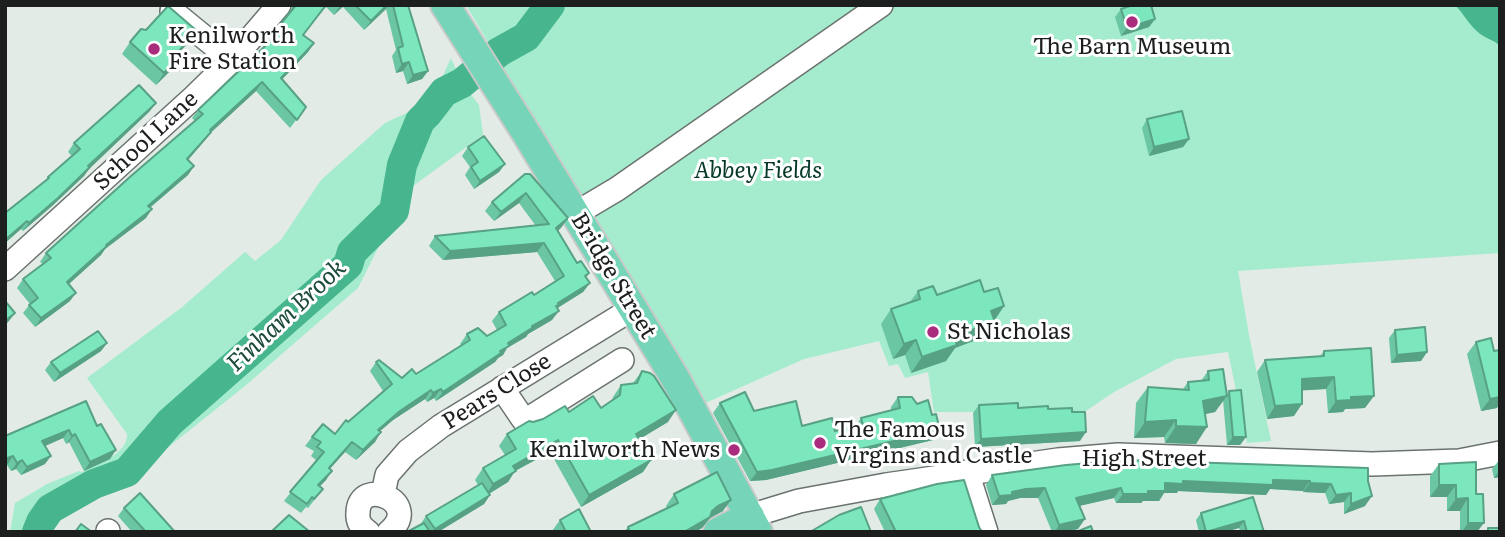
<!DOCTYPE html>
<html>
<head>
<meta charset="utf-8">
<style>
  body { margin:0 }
  #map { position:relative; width:1505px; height:537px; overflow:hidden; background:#e2ebe6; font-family:Literata,serif }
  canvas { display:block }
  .frame { position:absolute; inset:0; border:7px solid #1c1f1e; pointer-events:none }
</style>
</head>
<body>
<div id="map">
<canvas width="1505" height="537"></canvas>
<div class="frame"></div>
</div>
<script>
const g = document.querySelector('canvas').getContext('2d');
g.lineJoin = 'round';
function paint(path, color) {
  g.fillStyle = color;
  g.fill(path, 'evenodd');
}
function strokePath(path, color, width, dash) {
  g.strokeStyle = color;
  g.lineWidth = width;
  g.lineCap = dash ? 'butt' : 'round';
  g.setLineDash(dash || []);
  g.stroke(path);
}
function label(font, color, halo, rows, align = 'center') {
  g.font = font + ' Literata,serif';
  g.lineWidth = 6;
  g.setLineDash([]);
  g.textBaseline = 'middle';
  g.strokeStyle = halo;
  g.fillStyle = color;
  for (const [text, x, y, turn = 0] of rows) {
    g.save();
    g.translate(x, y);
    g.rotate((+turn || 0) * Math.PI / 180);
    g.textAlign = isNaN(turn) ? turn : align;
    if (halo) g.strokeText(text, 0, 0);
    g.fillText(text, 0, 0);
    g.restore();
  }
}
const green = new Path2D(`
  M466,5H1500V253L1238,271L1249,335L1271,441L1247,443L1228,352L1176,359L1114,392L1077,417L994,412H934L928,372L905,378L898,364L889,366L879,341L804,359L701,405L684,373Z
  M451,58L462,83L479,105L483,135L413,186L402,208L379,246L358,288L245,386L151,461L122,483L68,509L52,520L45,532H10L15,503L47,484L79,471L82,472C97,464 128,454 127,434L87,378L181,308L245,252L255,261L281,240L321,180L385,123L415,109L437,88Z`);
const water = new Path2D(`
  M1455,5H1500V46C1493,39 1486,39 1479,33C1469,25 1464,14 1455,5Z`);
const river = new Path2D(`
  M37,532L41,522L50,509L94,484L127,472L170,422L348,265L352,252L394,211L402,165L420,121L427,114L444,92L462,83L499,52L526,37L550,5`);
const minor = new Path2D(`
  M172,11L232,60
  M585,208L617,189L881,5
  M5,269L194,97L232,60L279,5
  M502,388L523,419H528L622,360
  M967,472L986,532
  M383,494L387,475L408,451L441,426L632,309
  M750,516L799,501L886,485L1058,460L1118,455L1372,464L1459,461L1500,453
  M108,531V532
  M368,532C361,527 357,522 358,513C358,475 424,502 389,532`);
const major = new Path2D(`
  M445,5L526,133L675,378L758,532
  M718,532L750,516`);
const wall = new Path2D(`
  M292,5H410L408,6L428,71L422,79L407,84L403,71L396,73L392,56L396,50L386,9L364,30L343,7L334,15L326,7L303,35L314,43L308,52L282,79L306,107L290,128L256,91L211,132L205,140L188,160L194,166L188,175L150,208L146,218L105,249L101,255L69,284L70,301L35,327L23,313L30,304L17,288L23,279L43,264L40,262L46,253L195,121L192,118L198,110L275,36L272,34L291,10Z
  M1121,9L1155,19L1149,27L1121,36L1115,17Z
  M146,30L197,31L188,43L177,55L169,72L156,85L122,54L130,42Z
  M150,111L89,169L84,176L52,206L23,231L21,229L5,243V213L45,181L48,177L72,156L68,152L74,143Z
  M1147,119L1189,139L1183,147L1149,156L1142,128Z
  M468,147L505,164L499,172L474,189L465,175L470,167L462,156Z
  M525,174L568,218L558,231L577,263L589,273L586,278L590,283L583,292L557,308L552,320L528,334L526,337L507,348L503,355L498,358L495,362L436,401L434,398L427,402L425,399L393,420L380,431L375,442L356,460L345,452L330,469L326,480L320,486L323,489L308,508L306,507L301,513L284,501L316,460L311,456L314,451L305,446L312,437L335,434L383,391L370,371L376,362L402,378L416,374L461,345L460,344L467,334L487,336L497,330L492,321L499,312L534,295L555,281L537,252L443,260L429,246L435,236L536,226L519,203L494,221L485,211L492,202Z
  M918,291L937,295L984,292L1004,306L984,337L955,348L946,361L911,373L905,355L893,359L881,324L891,309L910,302Z
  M1395,330L1427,352L1421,361L1391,363L1389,338Z
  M1476,342L1494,351L1497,408L1481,411L1467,354Z
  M107,343L101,351L54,382L45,370L51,362Z
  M1324,351L1365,408L1345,409L1343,412L1328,413L1326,389L1302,390L1294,416L1267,419L1257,372L1265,360L1320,356Z
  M642,371L668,422L639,439L651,460L643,472L581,507L550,452L515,471L508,482L489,494L490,495L484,504L438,532H407L420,525L426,516L478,485L475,480L483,468L505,455L499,446L507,434L533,422L569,412L601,408L612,400L613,397L621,385L633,383Z
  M1208,371L1227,395L1229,391L1246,437L1240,445H1227L1223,400L1215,412L1205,414L1196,444L1165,443L1164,437L1134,438L1136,403L1148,387L1183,389L1188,382L1201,381Z
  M898,397L933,440L766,480L750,481L713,413L720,403L754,411L802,426L835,431L855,427L861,418L891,410V407Z
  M979,405L1048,409L1072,412L1080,441L975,447L973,413Z
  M97,426L110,459L84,471L69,442L66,444L63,438L45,446V464L21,475L16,469L11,471L7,465H5V436Z
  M1500,459V477L1494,478L1492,469Z
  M1476,462L1477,532H1460V511H1447V497H1430V476L1439,464Z
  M1368,468L1365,506L1344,514V502L1329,504L1325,493L1303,492V491L1270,489L1266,495L1178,491L1177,493H1164L1159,501H1143L1141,503H1116L1114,498L1079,506L1078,529L1065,532H1052L1038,498H1020L1008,501L1006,504L992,505L986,485L992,475Z
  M674,494L723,511L710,518L702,528L695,532H624L628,527L667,508L666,506Z
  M1253,497L1264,532H1240L1239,528L1225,532H1199L1196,520L1201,513Z
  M880,499L979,527L982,532H885L874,509Z
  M124,508L175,532H132L118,516Z
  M560,520L591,532H553L552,531Z`);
const shadedWall = new Path2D(`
  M341,5H344L334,15L340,6Z
  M387,5H389L386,9L364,30L371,21Z
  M1155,19L1149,27L1121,36L1127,28Z
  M197,31L188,43L168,65L177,53Z
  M314,43L308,52L275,87L281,78Z
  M177,60L169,72L156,85L164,73Z
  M409,62L403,71L396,73L402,64Z
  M428,71L422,79L407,84L413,75Z
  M262,82L256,91L204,139L210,130Z
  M156,103L150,111L89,169L84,176L52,206L23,231L29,223Z
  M211,132L205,140L181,168L187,159Z
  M1189,139L1183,147L1149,156L1154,147Z
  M505,164L499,172L474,189L480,181Z
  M194,166L188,175L142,214L148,206Z
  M526,193L519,203L494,221L501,212Z
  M152,209L146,218L105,249L101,255L61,291L67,282L106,245Z
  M568,218L561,228L550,238L556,228Z
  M27,221L21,229L5,243V240Z
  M544,243L537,252L443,260L450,251Z
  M590,283L583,292L556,309L558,303Z
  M76,293L70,301L35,327L41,318Z
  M1004,306L993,322L991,311Z
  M559,311L552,320L528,334L526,337L507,348L503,355L498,358L495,362L436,401L443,392L508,343L532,326Z
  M15,313L9,321L5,325V321Z
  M995,322L984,337L955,348L946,361L911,373L922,357L954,336Z
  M916,340L905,355L893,359L904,344Z
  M107,343L101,351L54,382L60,373Z
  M1427,352L1421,361L1391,363L1397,355Z
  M1334,377L1326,389L1294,391L1302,379Z
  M441,389L434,398L427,402L433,393Z
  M431,390L425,399L393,420L371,439L378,430L400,411Z
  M1227,396L1215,412L1192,417L1203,401Z
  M1374,396L1365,408L1345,409L1343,412L1328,413L1336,401L1351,397Z
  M1500,397V403L1497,408L1481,411L1490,399Z
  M1302,404L1294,416L1267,419L1275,406Z
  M676,410L668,422L628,446L636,434Z
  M1176,420L1164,437L1134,438L1145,422Z
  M1176,426L1207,427L1196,444L1165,443Z
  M69,430L63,438L36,450L42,441Z
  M940,430L933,440L766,480L750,481L757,472Z
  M381,432L375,442L356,460L363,450Z
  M1086,432L1080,441L975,447L981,439Z
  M75,434L69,442L66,444L72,436Z
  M1233,437H1246L1240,445H1227Z
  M558,440L550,452L515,471L508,482L485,496L493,484L513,466Z
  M352,442L345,452L322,477L329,468Z
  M116,450L110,459L84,471L90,462Z
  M13,456L7,465H5V459Z
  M51,456L45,464L21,475L27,467Z
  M22,460L16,469L11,471L17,463Z
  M651,460L643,472L581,507L589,495Z
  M1500,470V477L1494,478Z
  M332,471L326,480L312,494L318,485Z
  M1273,480L1310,481L1303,491L1270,489L1266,495L1178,491L1177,493H1164L1159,501H1143L1141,503H1116L1123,494L1148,491L1165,483L1183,481Z
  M1310,483L1331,484L1325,493L1303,492Z
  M1439,485H1456L1447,497H1430Z
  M1045,488L1038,498H1020L1008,501L1006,504L992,505L999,496L1026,489Z
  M1121,488L1114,498L1070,508L1076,498Z
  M1351,493L1344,502L1329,504L1336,495Z
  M490,495L484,504L438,532H433L435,529Z
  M1372,496L1365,506L1344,514L1351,504Z
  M1468,498L1460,511H1447L1456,499Z
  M731,500L723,511L710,518L702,528L695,532H684L718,506Z
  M1085,519L1078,529L1065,532H1055L1059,525Z
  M1244,521L1239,528L1225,532H1207Z
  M1468,523H1484L1477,532H1462Z`);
const building = new Path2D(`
  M296,5H326L303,35L314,43L281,78L306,107L297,120L262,82L210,130L211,132L187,159L194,166L148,206L152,209L106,245L107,246L67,282L76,293L41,318L29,305L38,298L23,279L51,258L46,253L131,176L203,114L198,110L283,29L279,26Z
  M355,5H387L371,21Z
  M393,5H408L428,71L413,75L409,62L402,64L398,48L403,46Z
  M1133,5H1151L1155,19L1127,28L1121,9Z
  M168,6L197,31L177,53V60L164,73L130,42L141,29L146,30Z
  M139,85L156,103L88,166L90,167L58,198L29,223L27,221L5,240V213L49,178L48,177L80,149L74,143Z
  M1182,111L1189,139L1154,147L1147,119Z
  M484,136L505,164L480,181L471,167L478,162L468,147Z
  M525,174H530L568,218L556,228L577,263L581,261L589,273L585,276L590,283L558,303L559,305L556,306L559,311L532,326V328L508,343L509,346L500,351L501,353L443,392L441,389L433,393L431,390L400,411L378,430L381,432L363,450L352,442L329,468L332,471L318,485L323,489L314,499L312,497L307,504L290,492L324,452L317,447L321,442L312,437L323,424L335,434L346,420L348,422L392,384L376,362L379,360L402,378L412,369L416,374L470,340L467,334L478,328L487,336L506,325L499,312L532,292L534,295L564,276L544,243L450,251L435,236L549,224L526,193L501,212L492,202Z
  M980,280L984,292L998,288L1004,306L991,311L995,322L954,336L957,345L922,357L916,340L904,344L891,309L920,299L918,291L933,286L937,295Z
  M5,301L15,313L5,321Z
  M1425,327L1427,352L1397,355L1395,330Z
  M98,331L107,343L60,373L51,362Z
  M1491,338L1494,351L1500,350V397L1490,399L1476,342Z
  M1371,348L1374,396L1351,397V400L1336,401L1334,377L1302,379V404L1275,406L1265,360L1324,356V351Z
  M1223,369L1227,396L1203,401L1207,427L1176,426V420L1145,422L1148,387L1189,390L1188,382L1209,380L1208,371Z
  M642,371L650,373L654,376L676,410L636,434L651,460L589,495L558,440L513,466L516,471L493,484L483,468L516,449L507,434L529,421L533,422L543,419L565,406L569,412L593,396L601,408L620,395L621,385L637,383Z
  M1241,390L1246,437H1233L1229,391Z
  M745,392L754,411L796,401L802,426L832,418L835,431L863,425L861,418L900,408L898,397H912L917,404L928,400L932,415L936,414L940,430L772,470L757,472L720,403Z
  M86,401L97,426L101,424L116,450L90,462L75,434L72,436L69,430L42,441L51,456L27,467L22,460L17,463L13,456L5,459V436Z
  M1018,403V408L1048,406V409L1072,408V412H1085L1086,432L981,439L979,405Z
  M1125,460L1368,468V481L1372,496L1351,504V493L1336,495L1331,484L1310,483V481L1273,480V485L1183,481V484L1165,483V491H1148V494H1123L1121,488L1076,498L1085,519L1059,525L1045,488L1026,489L1012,492V495L999,496L992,475L1066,465Z
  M1476,462V494H1483L1484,523H1468V498L1456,499V485H1439V464Z
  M717,472L731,500L718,506L712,511L710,517L684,532H624L629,529L628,527L678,503L674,494Z
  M964,480L979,527L982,532H896L880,499L937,484Z
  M482,483L490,495L435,529L426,516Z
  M140,493L175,532H146L124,508Z
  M1253,497L1264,532H1247L1244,521L1206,532L1201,513Z
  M861,507L871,532H810L839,515Z
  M579,509L591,532H566L560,520Z
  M289,515L310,532H271Z
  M424,523L430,532H407Z
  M81,524L92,532H75Z
  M1091,526L1093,532H1076Z
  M1488,528H1500V532H1488Z`);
const markers = [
  [1132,22,7,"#aa2d7d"],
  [154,49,7,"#aa2d7d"],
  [933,332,7,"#aa2d7d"],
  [820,443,7,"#aa2d7d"],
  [734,450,7,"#aa2d7d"]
];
const poiNames = [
  ["Kenilworth",168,36],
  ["Fire Station",168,62],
  ["The Barn Museum",1132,47,"center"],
  ["St Nicholas",947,332],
  ["The Famous",834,430],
  ["Virgins and Castle",834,456],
  ["Kenilworth News",720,450,"right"]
];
const streetNames = [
  ["School Lane",146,141,-43],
  ["Bridge Street",613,276,59],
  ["Pears Close",497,392,-32],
  ["High Street",1144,459]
];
const parkNames = [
  ["Abbey Fields",758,171]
];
const waterNames = [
  ["Finham Brook",287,316,-43]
];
paint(green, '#a4eccd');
paint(water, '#47b58d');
strokePath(river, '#47b58d', 30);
strokePath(minor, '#6b736f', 26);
strokePath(major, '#c9c9c9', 32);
strokePath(minor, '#fff', 23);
strokePath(major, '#76d5b9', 28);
paint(wall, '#6bc6a3');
paint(shadedWall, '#57a184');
paint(building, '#7ce6bd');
strokePath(building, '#57a184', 2);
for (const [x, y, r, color] of markers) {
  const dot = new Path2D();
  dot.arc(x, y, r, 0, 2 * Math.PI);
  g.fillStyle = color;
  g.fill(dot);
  strokePath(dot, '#fff', 2.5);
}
label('23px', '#1c1f1e', '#fff', poiNames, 'left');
label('23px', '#1c1f1e', '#fff', streetNames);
label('italic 23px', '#063828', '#fff', parkNames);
label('italic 24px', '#1d4b3a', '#fff', waterNames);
</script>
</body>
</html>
